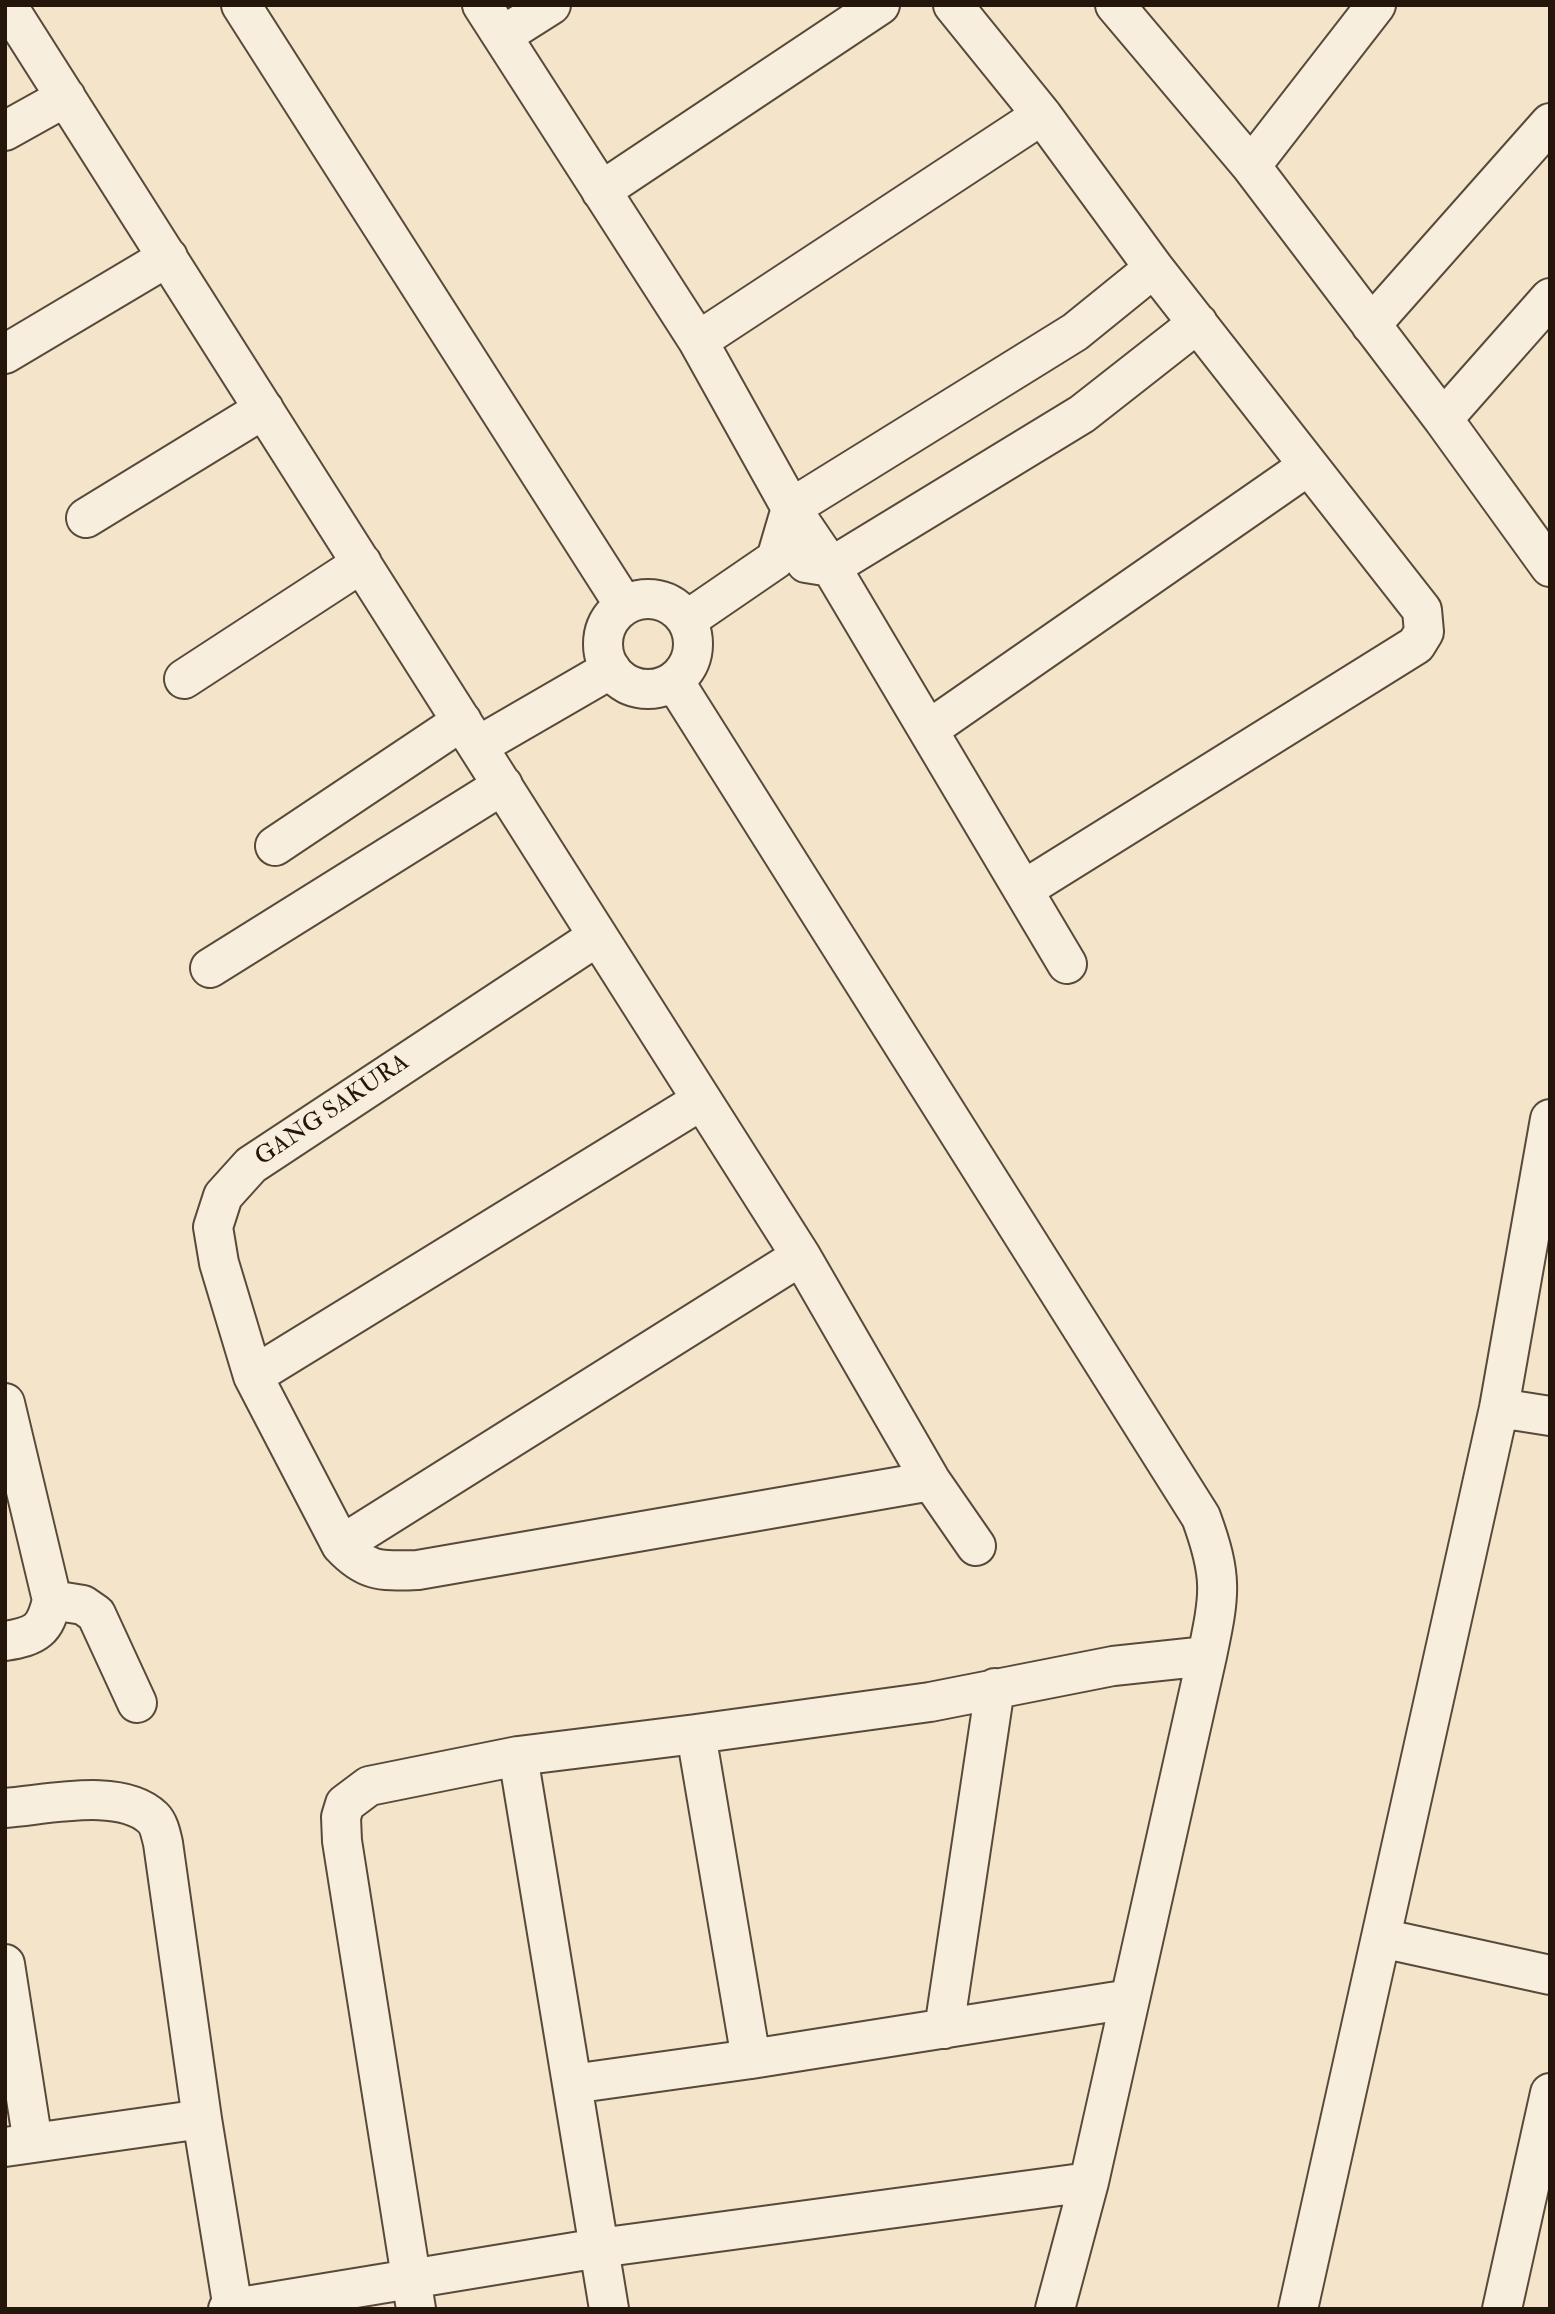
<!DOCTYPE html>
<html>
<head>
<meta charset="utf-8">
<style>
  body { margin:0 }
  #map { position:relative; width:1555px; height:2314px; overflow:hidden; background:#f4e5ca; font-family:"IM FELL Double Pica",serif }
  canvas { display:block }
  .frame { position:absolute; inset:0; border:7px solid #24160a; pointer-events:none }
</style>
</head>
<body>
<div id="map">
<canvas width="1555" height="2314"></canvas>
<div class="frame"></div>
</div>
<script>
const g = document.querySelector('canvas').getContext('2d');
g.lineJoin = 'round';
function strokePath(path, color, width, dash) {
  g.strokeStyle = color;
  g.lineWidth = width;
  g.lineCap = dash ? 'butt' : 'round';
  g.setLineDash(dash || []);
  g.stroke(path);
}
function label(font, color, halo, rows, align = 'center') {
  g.font = font + ' "IM FELL Double Pica",serif';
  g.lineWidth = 7;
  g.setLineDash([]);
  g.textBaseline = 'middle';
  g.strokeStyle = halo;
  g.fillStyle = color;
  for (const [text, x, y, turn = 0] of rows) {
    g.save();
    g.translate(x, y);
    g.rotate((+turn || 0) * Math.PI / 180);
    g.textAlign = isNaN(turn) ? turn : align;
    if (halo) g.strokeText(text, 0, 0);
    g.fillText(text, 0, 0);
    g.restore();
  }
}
const minor = new Path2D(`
  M7,5L801,1256L931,1481L976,1546
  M241,5L624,605
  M482,5L698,341L791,508L831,567L1067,964
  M953,5L1042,115L1154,268L1422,610L1424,632L1416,645L1023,890
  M1115,5L1251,166L1443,419L1550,567
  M502,36L551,5
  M5,131L66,97
  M1251,166L1376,5
  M601,191L880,5
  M1371,325L1550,123
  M698,341L1042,115
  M5,354L168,257
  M1443,419L1550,298
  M86,518L264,409
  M806,563L831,567L1082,414L1198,323
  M603 644a45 45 0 1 1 90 0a45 45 0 1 1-90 0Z
  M687,620L776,559L791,508L1075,332L1154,268
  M184,679L362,563
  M674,681L1201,1517C1223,1577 1220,1594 1207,1656L1089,2182L1055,2309
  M928,730L1308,466
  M478,746L611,669
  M275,846L462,721
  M598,936L251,1165L223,1196L213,1227L219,1263L253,1376L341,1545C367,1573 382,1571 418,1570L931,1481
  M210,968L503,785
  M253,1376L702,1100
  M5,1403L52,1600C45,1630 37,1636 5,1641
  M1499,1408L1550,1416
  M341,1545L801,1256
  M52,1600L83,1605L96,1614L137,1703
  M696,1734L930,1702L1113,1666L1207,1656
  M518,1756L609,2309
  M5,1808C47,1805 121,1787 153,1818C159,1824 161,1835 163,1843L202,2119L233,2309
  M1381,1938L1550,1975
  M5,1964L33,2143
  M944,2029L995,1688
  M751,2059L1130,1999
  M5,2147L202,2119
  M228,2309L599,2248L1089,2182
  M416,2309L342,1841L341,1817L345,1804L369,1786L518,1756L696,1734L751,2059L572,2084
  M1298,2309L1499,1408L1550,1119
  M1502,2309L1550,2093`);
const streetNames = [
  ["GANG SAKURA",333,1111,-34]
];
strokePath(minor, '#584a3a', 42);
strokePath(minor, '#f8eedd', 38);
label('24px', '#24160a', '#f8eedd', streetNames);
</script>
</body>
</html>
